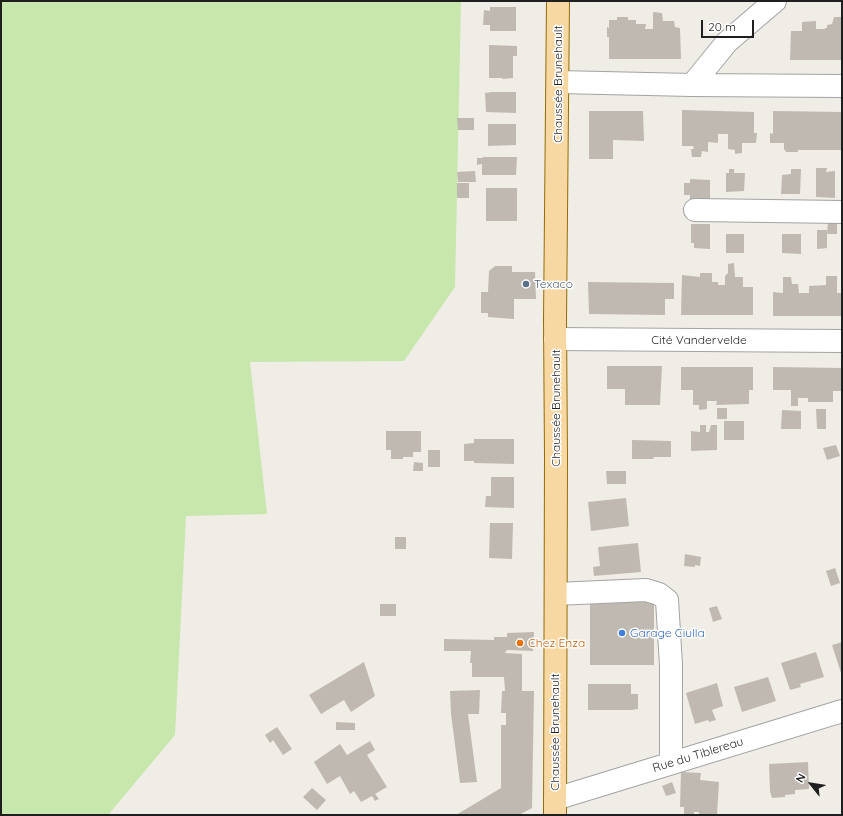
<!DOCTYPE html>
<html>
<head>
<meta charset="utf-8">
<style>
  body { margin:0 }
  #map { position:relative; width:843px; height:816px; overflow:hidden; background:#efede5; font-family:Quicksand,sans-serif }
  canvas { display:block }
  .frame { position:absolute; inset:0; border:2px solid #1f1f1f; pointer-events:none }
  .north { position:absolute; left:791px; top:764px; width:40px; height:40px; -webkit-text-stroke:3px #fff; paint-order:stroke; rotate:300deg; font-size:11px; font-weight:700; line-height:16px; text-align:center; color:#1f1f1f }
  .north::after { content:''; display:block; margin:auto; width:14px; height:18px; background:#1f1f1f; clip-path:polygon(50% 0,100% 100%,50% 72%,0 100%) }
  .scale { position:absolute; left:701px; top:20px; width:53px; height:18px; box-sizing:border-box; border:2px solid #1f1f1f; border-top:0; padding-left:5px; font-size:12px; line-height:14px; white-space:nowrap; color:#1f1f1f; -webkit-text-stroke:3px #fff; paint-order:stroke }
</style>
</head>
<body>
<div id="map">
<canvas width="843" height="816"></canvas>
<div class="frame"></div>
<div class="north">N</div>
<div class="scale">20 m</div>
</div>
<script>
const g = document.querySelector('canvas').getContext('2d');
g.lineJoin = 'round';
function paint(path, color) {
  g.fillStyle = color;
  g.fill(path, 'evenodd');
}
function strokePath(path, color, width, dash) {
  g.strokeStyle = color;
  g.lineWidth = width;
  g.lineCap = dash ? 'butt' : 'round';
  g.setLineDash(dash || []);
  g.stroke(path);
}
function label(font, color, halo, rows, align = 'center') {
  g.font = font + ' Quicksand,sans-serif';
  g.lineWidth = 3;
  g.setLineDash([]);
  g.textBaseline = 'middle';
  g.strokeStyle = halo;
  g.fillStyle = color;
  for (const [text, x, y, turn = 0] of rows) {
    g.save();
    g.translate(x, y);
    g.rotate((+turn || 0) * Math.PI / 180);
    g.textAlign = isNaN(turn) ? turn : align;
    if (halo) g.strokeText(text, 0, 0);
    g.fillText(text, 0, 0);
    g.restore();
  }
}
const grass = new Path2D(`
  M1,1H461L455,287L404,361L250,362L267,514L186,516L175,735L108,815H1Z`);
const building = new Path2D(`
  M490,7H516V31H490V25H483L484,10L490,11Z
  M653,12L662,13L663,21H674L675,27L680,28L681,59H609V37H607V27L609,28V20H617V17H628V20H636V24H646L645,29H653Z
  M834,17H842V60H790L791,31H802V22L816,21V29H825V28H827V25L832,24Z
  M489,45L517,46V56H513V78L502,79V78H489Z
  M492,92H516V113L486,112L485,93Z
  M682,110L754,112V133H757L756,143H742V153L735,154V150L728,149V134H718V143L708,142V152L702,151L701,157H692L691,149H694L693,146H682Z
  M589,111H643L644,141L613,140V159H589Z
  M773,111L842,112V150H798V152H786L785,150H784V143H770V133L773,134Z
  M457,118H474V130H458Z
  M488,124H516V145L488,146Z
  M482,157H517L516,175H482V164L477,165V158H483Z
  M816,168H827L826,172L835,171V198L816,197Z
  M729,169H734V173H745L744,191L726,192V173H729Z
  M791,169H801L800,194H781L782,175L791,174Z
  M475,171L476,182H458L457,172Z
  M690,179L710,180V203H690V195H684V183H690Z
  M457,183H469V198H457Z
  M486,188H517V221H486Z
  M828,221H837V234H827Z
  M691,224H710V249L694,248V243H691Z
  M817,230H827V248L817,249Z
  M726,234H744V253H726Z
  M782,234H801V254L782,253Z
  M734,263L735,277H743V287H753V315H681L682,275L700,277V273H712V282H718V285H725V276L728,273V264Z
  M495,266H512V272H535L536,299H514V319L488,317V313H481V292H488L489,271Z
  M826,276H837V293H842V316H773V292L783,293V277H791L792,284H798L799,293H809V286L826,285Z
  M588,282L674,283V299H665V315L589,314Z
  M607,366H662L660,405H625V389H607Z
  M681,367H753V390H749V404L716,405L717,401H707V409L699,410V405H693V390H681Z
  M773,367L842,368V391H833V402H808V398H798V406H791V390H773Z
  M717,408H727V419H717Z
  M816,409H826V429H817Z
  M782,410L801,411V429H781Z
  M724,421H744V440H724Z
  M700,425H706V432H709L711,425H717V450L691,451V431L700,432Z
  M386,431H421V452H413V457H403V459H391V450H386Z
  M474,439H514V464L474,463V461H464V444L474,443Z
  M632,440L671,441V457H654L653,459H632Z
  M836,445L840,456L827,460L823,448Z
  M428,450H440V467H428Z
  M414,462L423,463V471H413Z
  M606,471H626V484H607Z
  M491,477H514V508L485,507L486,496H491Z
  M626,498L629,526L591,531L588,502Z
  M490,523H513L512,559L489,558Z
  M395,537H406V549H395Z
  M638,543L641,572L594,576L593,567L600,566L598,547Z
  M685,554L701,557L700,566L695,565V567L684,566Z
  M835,568L840,583L831,586L826,571Z
  M590,600L654,601V665H590Z
  M380,604H396V616H380Z
  M717,606L722,619L713,622L709,608Z
  M534,632L533,651L507,650L505,653L522,654V691H534L532,808L519,815H456L501,788V725H506V713H501L502,691H505L504,677H472V663H470L471,651H444V639L494,640V637H507V633Z
  M842,642V676L832,645Z
  M816,652L824,677L800,684L801,687L790,690L781,663Z
  M364,662L375,696L351,712L344,700L321,714L309,695Z
  M768,677L776,701L742,712L734,687Z
  M717,683L723,706L712,710L716,720L709,722L708,720L695,724L686,693Z
  M588,684H631V694H638V709L631,710H588Z
  M480,690L479,714H468L477,782L460,783L451,714L450,691Z
  M336,722L355,723V730H336Z
  M277,727L292,749L283,755L273,740L270,743L265,735Z
  M370,741L375,750L367,755L387,787L375,794L379,799L375,801L372,796L361,802L354,791L350,794L340,776L327,784L314,762L340,744L347,755Z
  M808,762L809,789L795,790V794L785,795V797L772,798L770,791L769,764Z
  M681,772L701,773L700,780L719,782L717,815H699V812H694V815H684V807H680Z
  M672,782L676,793L666,796L662,786Z
  M312,788L326,800L317,810L303,797Z`);
const minor = new Path2D(`
  M558,82L692,85L842,86
  M692,85L727,42L775,1
  M695,210L842,212
  M555,339L842,341
  M556,594L646,590L659,594L667,600L671,665V763
  M555,799L842,711`);
const major = new Path2D(`
  M555,815L556,457L555,320L558,1`);
const markers = [
  [526,284,4,"#5c6f8a"],
  [622,633,4,"#3f7fe0"],
  [520,643,4,"#e8710a"]
];
const streetNames = [
  ["Chaussée Brunehault",558,84,-90],
  ["Cité Vandervelde",699,340],
  ["Chaussée Brunehault",556,408,-90],
  ["Chaussée Brunehault",555,732,-90],
  ["Rue du Tiblereau",698,755,-17]
];
const serviceNames = [
  ["Texaco",534,284]
];
const shopNames = [
  ["Garage Ciulla",630,633]
];
const foodNames = [
  ["Chez Enza",528,643]
];
paint(grass, '#c7e7ad');
paint(building, '#c0b9b2');
strokePath(minor, '#a3a3a3', 24);
strokePath(major, '#936d06', 24);
strokePath(minor, '#fff', 22);
strokePath(major, '#f8d8a2', 22);
for (const [x, y, r, color] of markers) {
  const dot = new Path2D();
  dot.arc(x, y, r, 0, 2 * Math.PI);
  g.fillStyle = color;
  g.fill(dot);
  strokePath(dot, '#fff', 1.5);
}
label('12px', '#1f1f1f', '#fff', streetNames);
label('12px', '#4e5e75', '#fff', serviceNames, 'left');
label('12px', '#366cbe', '#fff', shopNames, 'left');
label('12px', '#c56008', '#fff', foodNames, 'left');
</script>
</body>
</html>
